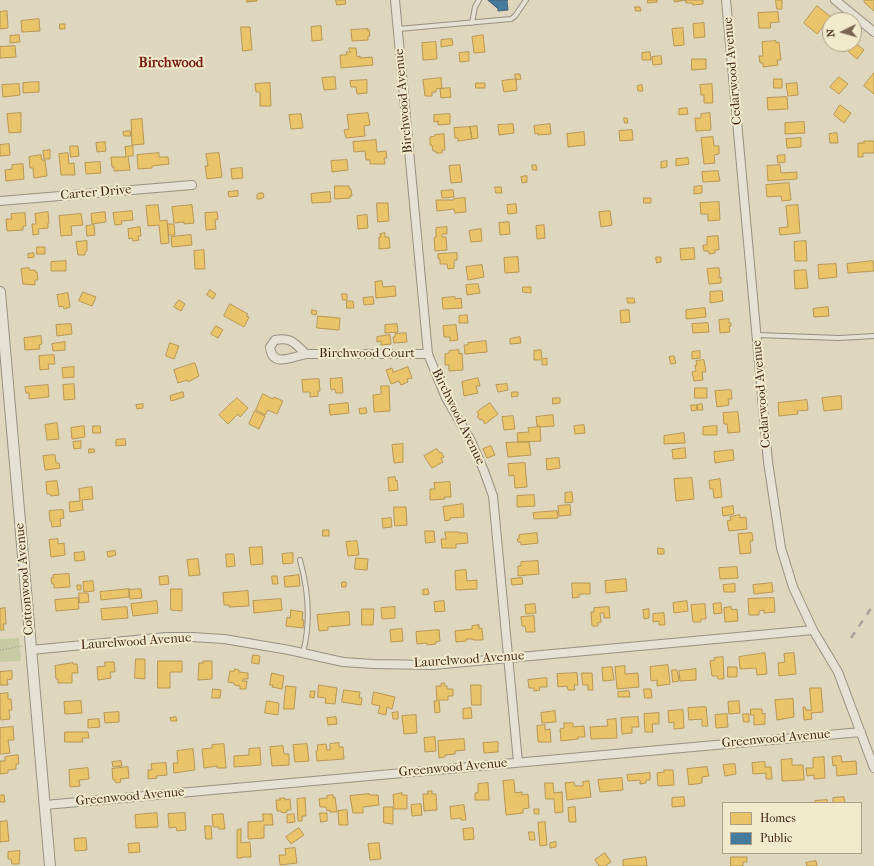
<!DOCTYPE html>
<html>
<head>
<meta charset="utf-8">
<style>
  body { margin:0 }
  #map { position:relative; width:874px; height:866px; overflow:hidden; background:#ded6bd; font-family:"IM FELL French Canon",serif }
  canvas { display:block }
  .legend { position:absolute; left:722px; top:802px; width:140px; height:52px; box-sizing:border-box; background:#f2eacc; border:1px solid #ad9d86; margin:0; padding:5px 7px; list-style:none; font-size:12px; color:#45291c }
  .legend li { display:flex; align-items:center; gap:8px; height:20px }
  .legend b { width:20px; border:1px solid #ad9d86 }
  .north { position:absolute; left:822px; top:12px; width:40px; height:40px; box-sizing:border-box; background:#f2eacc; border:1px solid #ad9d86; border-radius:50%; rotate:265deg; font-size:11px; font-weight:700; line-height:16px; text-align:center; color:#45291c }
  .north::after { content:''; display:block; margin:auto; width:14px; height:18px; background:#7b6654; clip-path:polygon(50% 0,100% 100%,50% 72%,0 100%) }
</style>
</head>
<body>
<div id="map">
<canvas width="874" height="866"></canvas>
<ul class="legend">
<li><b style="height:11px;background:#e9c46a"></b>Homes</li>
<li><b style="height:11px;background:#457b9d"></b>Public</li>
</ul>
<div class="north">N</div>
</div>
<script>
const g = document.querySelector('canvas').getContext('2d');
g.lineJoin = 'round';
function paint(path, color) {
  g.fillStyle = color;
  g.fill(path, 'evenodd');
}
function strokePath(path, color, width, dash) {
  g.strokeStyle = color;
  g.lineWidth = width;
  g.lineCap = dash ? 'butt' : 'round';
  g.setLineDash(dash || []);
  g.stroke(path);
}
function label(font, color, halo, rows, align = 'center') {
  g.font = font + ' "IM FELL French Canon",serif';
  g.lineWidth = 4;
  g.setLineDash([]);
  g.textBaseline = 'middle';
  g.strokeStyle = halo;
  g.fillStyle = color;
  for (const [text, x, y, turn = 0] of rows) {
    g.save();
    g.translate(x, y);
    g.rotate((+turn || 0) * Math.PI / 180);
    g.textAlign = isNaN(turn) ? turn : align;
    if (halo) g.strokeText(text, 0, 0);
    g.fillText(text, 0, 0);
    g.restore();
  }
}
const green = new Path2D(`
  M19,638L21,661L0,662V639Z`);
const homes = new Path2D(`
  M247,0H257V1L247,2Z
  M336,0H345L346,4L337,5Z
  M648,0H657V2L648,3Z
  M674,0H703V4L693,5L692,3H686V0L675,2Z
  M776,0H782V9H777Z
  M865,0H874V11L864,2Z
  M817,6L831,17L817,34L804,23Z
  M635,7H640L641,11H636Z
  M7,11L8,28L0,29V12Z
  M778,12L779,22L770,23L771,28H759L758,13Z
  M39,19L40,31L22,32L21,21Z
  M704,23L705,37L694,38L693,24Z
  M60,24H65V29H60Z
  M321,26L322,40L312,41L311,27Z
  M241,27H250L252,50L243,51Z
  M683,28L684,45L674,46L672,29Z
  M368,29V31L369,30L370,36H368V40L352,41L351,30Z
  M19,35L20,42L10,43V36Z
  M483,35L485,52L474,53L472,37Z
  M452,39L453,45L441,47V40Z
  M776,41V43L779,42L781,60H777L778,65L763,67V63H760L759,56H763L762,42Z
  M436,42L437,59L423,60L422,43Z
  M854,42L864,50L857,59L841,45L854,44Z
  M15,46L16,57L0,58V47Z
  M349,48H356L357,57L360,56V58L372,57L373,65L341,68L340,55H347L346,52H350Z
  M469,52V61L460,62L459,53Z
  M650,52L651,60H642V53Z
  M661,56L662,64L653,65L652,57Z
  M692,59H706V69L692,70Z
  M874,73V94L864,86Z
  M515,74H520L521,79L516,80Z
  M335,77L336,89L324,90L322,78Z
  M839,77L848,84L839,94L830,87Z
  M441,78L442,88L436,89V92H432V96H425L423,80Z
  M516,79L517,90L504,92L502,81Z
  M774,79H782V88H774Z
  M367,80V93L357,94L356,87H351L350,81Z
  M39,82V92L23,93V83Z
  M270,83L271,106H260V92H256L255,84Z
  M476,83H485V88H476Z
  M797,83L798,95L788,96L786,84Z
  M19,84L20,95L3,97L2,85Z
  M712,84L713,103H704V95H701L700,85Z
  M642,85L643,91H638L637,86Z
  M450,88L451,97L441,98L440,89Z
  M787,97L788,109L768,110L767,98Z
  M840,105L851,113L844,123L834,115Z
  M687,108L688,114L679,115V109Z
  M21,113V132L9,133L7,114Z
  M368,113L370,125L364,126L365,136L346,138L344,130L349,129L347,115Z
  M710,113L711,130L696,131L695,118H701V114Z
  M301,114L303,128L291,129L289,115Z
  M450,114V124L438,125V121L434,122V115Z
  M624,118H627L628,123H625Z
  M142,119L144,144L132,145L131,120Z
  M804,122L805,133L785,134V123Z
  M513,124L514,133L499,135L498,125Z
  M550,124L551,134L538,135V133L535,134L534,126Z
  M477,126L478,138L472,139L470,127Z
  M470,127L472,139L458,141V138H455L454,128Z
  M632,130L633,140L620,141L619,131Z
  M130,131L131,136H124L123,132Z
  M584,132L585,145L568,147L567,134Z
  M837,133L838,143H830L829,134Z
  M444,134L445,150H442V153H436V151H433L432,145H430V137L435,136V135Z
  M713,137L714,146H719V154L714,155L715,163L704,164L701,138Z
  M801,138V147L787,148L786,139Z
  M376,140L377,152L386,151L387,158H384L385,164H370V160H366L365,151L354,152L353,142Z
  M864,141H874V153H863V157H858V143H864Z
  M105,142L106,151L97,152L96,143Z
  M9,144L10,155L0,156V145Z
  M70,146H78L79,156L71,157Z
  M133,146V156H128L130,170L114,171V167H112L111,157H126L125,147Z
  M50,150V159H44L43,151Z
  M68,153L69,164L74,163L75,175H61L59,154Z
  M159,153V157H168L169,164L152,166V168L138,169L137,155Z
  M219,153L222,177L207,179L205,166H208L206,154Z
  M41,155L42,160H45L47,176L34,178L33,168H30L29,157Z
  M785,155V162L778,163L777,156Z
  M688,158L689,164L676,166V159Z
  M347,160L348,170L332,172L331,161Z
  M667,161V167L661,168V162Z
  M100,162L101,173L86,174L85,163Z
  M23,164L24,179L6,181L5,170L12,169V165Z
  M460,165L462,182L451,183L449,166Z
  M532,165H536L537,170H533Z
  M780,165L781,173L797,172V179L768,181L767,166Z
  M242,168L243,178L232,179L231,169Z
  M718,171L720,181L703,182L702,172Z
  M527,176V182L522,183L521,177Z
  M789,183L791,200L782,201L781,196L767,197L766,185Z
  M335,186H349V189H351L352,196H350V198L335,199Z
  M702,186V193L694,194V187Z
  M495,187H501L502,193H496Z
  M453,190L454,197L442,198L441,191Z
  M238,191V196L229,197L228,192Z
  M330,192L331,202L312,203L311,194Z
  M259,193H263L264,197L261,199H257V195Z
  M465,198L466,212L455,213L454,209L437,211L436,200H454V199Z
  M644,198H651V203H644Z
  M719,202L720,220L708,221V214H701L700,203Z
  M377,203H388L389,221L378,222Z
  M516,204L517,213L508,214L507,205Z
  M158,205L160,221L167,220L169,243L161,244L159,225L148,226L146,206Z
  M192,205L194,223L184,224V222L174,223L172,207Z
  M798,205L800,233L780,235L779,228L788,227L786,206Z
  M132,211L133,220L121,221L122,224L115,225L113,213Z
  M610,211L612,225L601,227L599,212Z
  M48,212L49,223H48V228L38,229L39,234L33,235L32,224H36L35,214Z
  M105,212L106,222L92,224L91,214Z
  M215,212H217L218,219L215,220L216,229L206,230L205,213Z
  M25,213L26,226H23V230L7,231L6,219H12L11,214Z
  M81,214L83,225L71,226L72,235L61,236L59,216Z
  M367,215L368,228L358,229L357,216Z
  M509,222L510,234L500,235L499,223Z
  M168,224H174L175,235H169Z
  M94,225L95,235L87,236L86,226Z
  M544,225L545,238L537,239L536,226Z
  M140,227L141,236H138L139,240L133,241L132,238L129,239L128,229Z
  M447,227V234H442V237H446L447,250L435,251L434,238L436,237V228Z
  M481,229L482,241L471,242L469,231Z
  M385,233V237H389L390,248L379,249V237H381L380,234Z
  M191,235L192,245L172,247L171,237Z
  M718,236L719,250H715V253L709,254V251H704L703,245H707V237Z
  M87,241V251L85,252V255H78L76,242Z
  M806,241L807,261H795L794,242Z
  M37,247H45V254H37Z
  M694,248L695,259L681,260L680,249Z
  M204,250L205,269H195L194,251Z
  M34,253V257L28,258V254Z
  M457,253V260H454V268L448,269L447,264H440V259H438V254Z
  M518,257L519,272L505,273L504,258Z
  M656,257H661V262L657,263Z
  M66,261V271H51V262Z
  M873,261L874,271L848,273L847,264Z
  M836,264L837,277L819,279L818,265Z
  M482,265L484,277L468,280L466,267Z
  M29,268V270H35V272H37L38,280H35V285L23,284L21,269Z
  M719,268L720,274L719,275V278L721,277V283L709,284L707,269Z
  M806,270L808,288L795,289L794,271Z
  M382,281L383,287L395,286L396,296L376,298L375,282Z
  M478,284L480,293L467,295L466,285Z
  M523,287H531V293L523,292Z
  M210,290L216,294L213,299L207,295Z
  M722,291L723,301L710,303V292Z
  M83,292L96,297L92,306L79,301Z
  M68,293L70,307L64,309L63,306L59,307L57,295Z
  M342,294H347V300H343Z
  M373,297L374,304L364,305L363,298Z
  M455,297V299L461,298L462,308L443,309L442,298Z
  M627,298H634L635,303H628Z
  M179,300L185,304L181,311L174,307Z
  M347,301H353L354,308H347Z
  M230,304L248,314L246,316L249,317L244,327L224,316Z
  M828,307L829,316L814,317L813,309Z
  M705,308L706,317L686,319V310Z
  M312,310L317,311L316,315L312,314Z
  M629,310L630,322L621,323L620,311Z
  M467,315L468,323H459V316Z
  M318,316L340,318L339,330L317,328Z
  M729,319V323H731V326H729L730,332L720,333L719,320Z
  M708,323L709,332L693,333L692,324Z
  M71,324L72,334L57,336L56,325Z
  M397,324L398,332L385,333V325Z
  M456,325L458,340L450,341V337H444L443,326Z
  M216,326L223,330L218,338L211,334Z
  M406,333L407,342L394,343L393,337H395V334Z
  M390,335L391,344L381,345V341L377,342V337Z
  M41,336L42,344L39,345L40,349L25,350L24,338Z
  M520,337L521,343L510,344V339Z
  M486,341L487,352L465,354L464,345H468V343Z
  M65,342V350L53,351L52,344Z
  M170,343L179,346L174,359L166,356Z
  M459,350V354L462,353L463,370L449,371V365H445V354L449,353V351Z
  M541,350L542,359L547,358V365H542V360H534V351Z
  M700,351V358L692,359V352Z
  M54,355L55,364H48L49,369L40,370L39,356Z
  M674,356L676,363L671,364L669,357Z
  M704,360L706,372H702L703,380L694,381L692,372L696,371L695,365H697L696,361Z
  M195,363L199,376L188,382L187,380L178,383L174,370Z
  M74,367V377L63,378L62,368Z
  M408,367L412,378L407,379L408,382L401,385L399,381L391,384L386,370L392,368L393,372Z
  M342,378L343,393H336L335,389L331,390L330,379Z
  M478,378L480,386H476L478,393L464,396L462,382Z
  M319,379L320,391H318V396L310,397V392H303L302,380Z
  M74,384L75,399L64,400L63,385Z
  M507,384L508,390L498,392L496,385Z
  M48,385L49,397L29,399V393H26L25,387Z
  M381,386H389L390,411L374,412L373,395L381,394Z
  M695,388H707V398H695Z
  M731,390L732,399H728L729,405L717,407L715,391Z
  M183,392L184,397L171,401L170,396Z
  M512,392H518V396L512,397Z
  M263,394L273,399L274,397L283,401L277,414L268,410L265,415L256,410Z
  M841,396L842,409L824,411L822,398Z
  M237,398L248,408L240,417L238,414L228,424L219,415Z
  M553,398H560V403L553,404Z
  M807,400L808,410L797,411L798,414L779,416L778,403Z
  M348,403L349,413L330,415L329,405Z
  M490,403L498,414L485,424L482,419L480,420L477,416L479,415L477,412Z
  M143,404V408L137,409L136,405Z
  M702,404L703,410H697V405Z
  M691,405H697V410L692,411Z
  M366,408L367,413L360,414L359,409Z
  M255,411L265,416L259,429L249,424Z
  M738,412L740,432L728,433L727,424H724L723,413Z
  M553,415L554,426L540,427V426H537L536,417Z
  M513,416L515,429L504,430L502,417Z
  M57,423L59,439L47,440L45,425Z
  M584,425L585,433L575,434L574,426Z
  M84,426L85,437L72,439L71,428Z
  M93,426H100L101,433H93Z
  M717,426V435H703V427Z
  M540,427L541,441L518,442L517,433L529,432L528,428Z
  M684,433L685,443L664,444V436Z
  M125,439L126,445L116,446V440Z
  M81,441V448L74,449L73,442Z
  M516,442H529L531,455L508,457L506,443Z
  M403,444V462L394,463L392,445Z
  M491,446L495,455L487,458L483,449Z
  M685,448L686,458L673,459L672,450Z
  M89,449H94L95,452L89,453Z
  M437,449L440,453L441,452L444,457L441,458L443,462L432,468L424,456Z
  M733,450L734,460L715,463L714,452Z
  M55,455L56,463H59L60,468L45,470L43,456Z
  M559,458L560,468L547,470L546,459Z
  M525,463L527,487L515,488L514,475L509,476L508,464Z
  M395,477L396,481L397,480L398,490L389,491L388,478Z
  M692,478L694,499L676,501L674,479Z
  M720,479L722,497L714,498L713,489H710L709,481Z
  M57,481L59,495L51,496L50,494H47L46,482Z
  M450,482L451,497H444L445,499L430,500V489H435L434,483Z
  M92,487L93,499L82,500L83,510L70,512L69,502L80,501L79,489Z
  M572,492L573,502L565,503V493Z
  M534,495L535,506L517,507V496Z
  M463,504L464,517L450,518V520L445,521L443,507Z
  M570,505L571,515L559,516L558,506Z
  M733,506L734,514L723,516L722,508Z
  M394,507H406L407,525L395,526Z
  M63,510L64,518L60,519L61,526L52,527L51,521H50L49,511Z
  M557,511L558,518L534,519L533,513Z
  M740,515V518L746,517L747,529L729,531L727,521L731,520L730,517Z
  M391,518L392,527L383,528L382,519Z
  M323,530H329V536H323Z
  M425,531H434L435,542L426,543Z
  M445,532H459V533H467L468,543L456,544V548H442L441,539H446Z
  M537,533L538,543L521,545V542H518L517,539H519V535Z
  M752,533L753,541H750L751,553L740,554L738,534Z
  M58,539V544L64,543L65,555L51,557L49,540Z
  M357,541L359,555L348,556L346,542Z
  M262,547L263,564L251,565L249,548Z
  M658,548L664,549V554H658Z
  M115,551L116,555L108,557L107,552Z
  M84,552L85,560L75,561L74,553Z
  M293,553V563L283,564L282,554Z
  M226,554H234L235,566L227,567Z
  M356,558L368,559L367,570L355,569Z
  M198,559L200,575L189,576L187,560Z
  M538,561L539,574L518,576V566H521V562Z
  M737,567L738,578L720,579L719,568Z
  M466,570L467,581L477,580V589L456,590L455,571Z
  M69,574L70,587L54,588V584H52L51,578H53V575Z
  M299,575L300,586L285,587L284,577Z
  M168,576L169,584L160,585L159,577Z
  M272,576H277L278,584H273Z
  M522,578L523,584L512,585L511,579Z
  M626,579L627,591L606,593L605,581Z
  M93,581L94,591L84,592L83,582Z
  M342,582H346V587H342Z
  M572,583H590V594H579V597L573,598Z
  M772,583L773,592L754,594L753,585Z
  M735,584V592H724L723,585Z
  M77,585H81V590H78Z
  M129,589V597L101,600L100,592Z
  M141,589L142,598L130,599L129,590Z
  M171,589H182V611L171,610Z
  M428,589L429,594L423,595V590Z
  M248,591L249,606L229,607V605H224L223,593Z
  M79,593H88L89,602L80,603Z
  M78,598L79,609L56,611L55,600Z
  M774,598L775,612L764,613V610L759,611V615H749L748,599Z
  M281,599L282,610L254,613L253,601Z
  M157,601L158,613L133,616L131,604Z
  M444,601L445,611L435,612L434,602Z
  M687,601L688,611L674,613L673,603Z
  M721,603L722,613L714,614L713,604Z
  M535,604L536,613L526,614L525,605Z
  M705,604L706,619H701V622H693L691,605Z
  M127,607L128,618L102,620L101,609Z
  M395,607V618L382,619L381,608Z
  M609,607L610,618H604V613H600L601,622L598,623V626H592L591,612H594V608Z
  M731,607L732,610L737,609L738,621L725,622L724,608Z
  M5,608L6,624H3L4,630H0V609Z
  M362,609H374L373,625H362Z
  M649,609V618L644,619L643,610Z
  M291,610L303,612L302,620H304L303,628L286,626L287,617L290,618Z
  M349,612L350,625L328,627V630L319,631L317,615Z
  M664,613L665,625H659V621L653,622V614Z
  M534,616L535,632H526L525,626H522L521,617Z
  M479,625V629L482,628L483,640H473V639H466V641L456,642L455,631L472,629V626Z
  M402,629L403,641L391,642L390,630Z
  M439,630L440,641L436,642V644L427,645V643L417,644L416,632Z
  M765,653L767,674L757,675L756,668L740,669L739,657Z
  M794,653L796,674L779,676L778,663L785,662L784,654Z
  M253,655L260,656L259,664L252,663Z
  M723,657L724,679H718L717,676H712L710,661L715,660L714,658Z
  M136,659H145V679L135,678Z
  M158,661H182V672H170V688H158Z
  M203,661H212V679L198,680L199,663H203Z
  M105,662H114L115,672H110L111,678L98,680L97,667L105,666Z
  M73,663V664H77L78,673H72V683H58V679H56L55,666Z
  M668,665L670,684L657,686V680L651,681L650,667Z
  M625,666V674L638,673L639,687L617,689L615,667Z
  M612,667L614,680L603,681L602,668Z
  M728,667H737V677H728Z
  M235,669L239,670V672L248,673V679H243L242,681H247L246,689H240V686L234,685V683L228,682L230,671H234Z
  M696,669V680L680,681L679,671Z
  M672,670H677L679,681L673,682Z
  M12,671V679L7,680L8,685H0V672Z
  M272,673L284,676L282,689L272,687L273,685H270Z
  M577,673L578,685H574L575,690H568L567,686L558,687L557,674Z
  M582,673H592L593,690H588V685H583Z
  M547,678V687H539L540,690L534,691V688H529L528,680Z
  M444,683L445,686H447V689H453V696H448V700H439L440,712L435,713L434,701H437L436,686H441V684Z
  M319,685L337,688L335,704L325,703L326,698L318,697Z
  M471,685H481V705H472Z
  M286,686L296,687L294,709H284Z
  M810,688H821L823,712L811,713L812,719L804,720L803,707H805L806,710H811Z
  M213,689L221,690L220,698H212Z
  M644,689H651L652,698H645Z
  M344,690L360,692L359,698H362L361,705L342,702Z
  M311,691H315L314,698L310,697Z
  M629,691L630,697H618V692Z
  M374,692L395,697L392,709L387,707L386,715L378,713L380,706L372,704Z
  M8,693V699H11L12,710H9L10,719L1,720L0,715V694Z
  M793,699L794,717L777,720L775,700Z
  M81,701L82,713L65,714L64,702Z
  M267,701L279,703L278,715L265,713Z
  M739,701L740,713L729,714L728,702Z
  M706,707L708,726H702V719L689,720L688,708Z
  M471,708L472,718L463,719V709Z
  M751,709H762V714L765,713V724L754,725V715H751Z
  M683,710L684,728L674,729V722L669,723L668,711Z
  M555,711L556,722L542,723L541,713Z
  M119,712V722L105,723L104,713Z
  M398,712V719H393L392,713Z
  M659,713V724H652L653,732H645L644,714Z
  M727,714L728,727L716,728L715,715Z
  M743,714H749V722H744Z
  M416,715L417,733L404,734L402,716Z
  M176,717L177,721H171L170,718Z
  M336,717L337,724L328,725L327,718Z
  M638,717L639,727H632V733L622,734L621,718Z
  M99,719L100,727L88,728V720Z
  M616,719L617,738L591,739L590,727L608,726L607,720Z
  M564,723H573V727L584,726L585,737H578V739L561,741L560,729L564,728Z
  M545,725V730L550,729L551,742H538L537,726Z
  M13,727L14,740H8L10,753L0,754V728Z
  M65,732H88L89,738H82L83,742H65Z
  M435,737L436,751L425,752L424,738Z
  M464,739L465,750L455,751V754L445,755V757L439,758L438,741Z
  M498,742V752L484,753L483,743Z
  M339,743V747H343L344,759L317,761L316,751L318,750L317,745L326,744L327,750H330V744Z
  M224,744L226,768H217V766L204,768L202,749L212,748V745Z
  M307,744L309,761L295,762L293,745Z
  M283,746L284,754H289V765L272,766L270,747Z
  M260,748L261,765L234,767V756L249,755V749Z
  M193,749L195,770L174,773L173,763H178L177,751Z
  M18,755L19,764H16V769L8,770V773L0,774V761H5V757Z
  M841,756L842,762L856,761L857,774L837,776L836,765L833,766L832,757Z
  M824,757L825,778L814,779V775L807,776L806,768H813V758Z
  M792,759V765H803L804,780L782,781L781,760Z
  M121,761L122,766L113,767L112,762Z
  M765,762V767H771L772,779H766V773L753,774L752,763Z
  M166,763L167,775L156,776L157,778L148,779V770H152L151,764Z
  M735,764L736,774L725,776L723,765Z
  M128,767L129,778L120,779L121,782L116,783L115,780H113L112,769Z
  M707,767L709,776L702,777V783L689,785L687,769Z
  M88,768L89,779L79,780L80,786L70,787L69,770Z
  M664,770H673L674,785L658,786L657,773L664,772Z
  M650,773V780H646V783L640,784V780L628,781L627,775Z
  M622,778L623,790L600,792L598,780Z
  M514,780L515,793L522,792V795L528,794L529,808L523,809V813L506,815L503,781Z
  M589,781L591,797L567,800L565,783L574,782L575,786H583V782Z
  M488,783L489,800H475V793H478V784Z
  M545,783H553L554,793L562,792L563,812L555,813L554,799H546Z
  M428,791H432V794H436L437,810L424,811L423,794H428Z
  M402,793V795H407V809H394L393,795Z
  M369,794V795H378L379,805L363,807V813H353L350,796Z
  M0,795H4L5,802H0Z
  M333,795V798L335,797L337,812H330V810L327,811L326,807H320L319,799L327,798V796Z
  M684,797L685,806L672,807V798Z
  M844,797L845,803H833V798Z
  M280,798H285V800L290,799L291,810H287V812L282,813L281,811H277L276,800H280Z
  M305,798L306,816H302V821H298L297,799Z
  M827,800L828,803H815V801Z
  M421,804L422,815L412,816L411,805Z
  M464,805L466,820H461V818L451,819L450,807Z
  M384,807H393V824L384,823Z
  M575,807L576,822H569L568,808Z
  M534,809H539V814H535Z
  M347,810L348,825H339L338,811Z
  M157,813L158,827L136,828L135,815Z
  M185,813L186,830L177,831L176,827L169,828L168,814Z
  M320,813H327V821L321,822Z
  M223,814L225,829H219V827H213L212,815Z
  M263,814H272L273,825H264V838L248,839V822L263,821Z
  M294,814L295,822L287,823V815Z
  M7,821L9,841L0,842V822Z
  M545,822L547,845L540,846L538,823Z
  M205,826H211L212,839H206Z
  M299,828L304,835L291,844L286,837Z
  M473,828L474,839L464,840L463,829Z
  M241,829V843L250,842L251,857H242V858H237V830Z
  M529,832H534L535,840H530Z
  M86,838L87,850L75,851L74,839Z
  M556,842V847L550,848V843Z
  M139,843L140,852L129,853L128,844Z
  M379,843L381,859L370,860L368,844Z
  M295,848L297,863L280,865L279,855H286L285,849Z
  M20,851L19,864H12L11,859H8V852Z
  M605,853L611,862L605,866H599L595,860Z
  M646,857L647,866H623V860Z
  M731,857H747V862H743V866H731Z
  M816,861L817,866H807L806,863Z`);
const public = new Path2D(`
  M488,0H508L507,1L508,10L498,11V9Z`);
const path = new Path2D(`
  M0,650L22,646`);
const service = new Path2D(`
  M472,23L475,7L479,0
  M398,29L511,19L515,16L526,0
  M757,335L839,338L874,336
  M300,560C309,592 311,621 303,653`);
const minor = new Path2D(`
  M395,0L428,354L446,398L471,441L484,471L493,496L518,762
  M726,0L768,462L781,548L793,587L813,630L838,672L874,768
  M835,0L874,32
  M0,201L192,185
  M306,354C292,357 272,368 270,347L275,340C292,337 294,343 306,354H428
  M31,650L166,637H192L224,639L289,650L343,662L373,664L433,665L813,630
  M45,805L861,732`);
const tertiary = new Path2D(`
  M0,292L50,866`);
const rail = new Path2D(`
  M851,638L874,604`);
const streetNames = [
  ["Cedarwood Avenue",733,71,-95],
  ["Birchwood Avenue",404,101,-95],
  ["Carter Drive",96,193,-5],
  ["Birchwood Court",367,354],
  ["Cedarwood Avenue",762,394,-95],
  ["Birchwood Avenue",458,417,64],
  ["Cottonwood Avenue",25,579,-95],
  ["Laurelwood Avenue",136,642,-4],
  ["Laurelwood Avenue",469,660,-4],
  ["Greenwood Avenue",776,739,-5],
  ["Greenwood Avenue",453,768,-5],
  ["Greenwood Avenue",130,797,-5]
];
const neighbourhoodNames = [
  ["Birchwood",171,64]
];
paint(green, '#c7cba3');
paint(homes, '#e9c46a');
strokePath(homes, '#b89653', 1);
paint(public, '#457b9d');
strokePath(public, '#456276', 1);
strokePath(service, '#989081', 6);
strokePath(minor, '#989081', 10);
strokePath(tertiary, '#989081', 12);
strokePath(path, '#a9a499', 1.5, [1, 2]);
strokePath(service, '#e5e1d4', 4);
strokePath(minor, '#e5e1d4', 8);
strokePath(tertiary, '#e5e1d4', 10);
strokePath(rail, '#a9a499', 2.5, [7, 7]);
label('13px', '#45291c', '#f2eacc', streetNames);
label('bold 14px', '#7a1f14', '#f2eacc', neighbourhoodNames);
</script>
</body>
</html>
